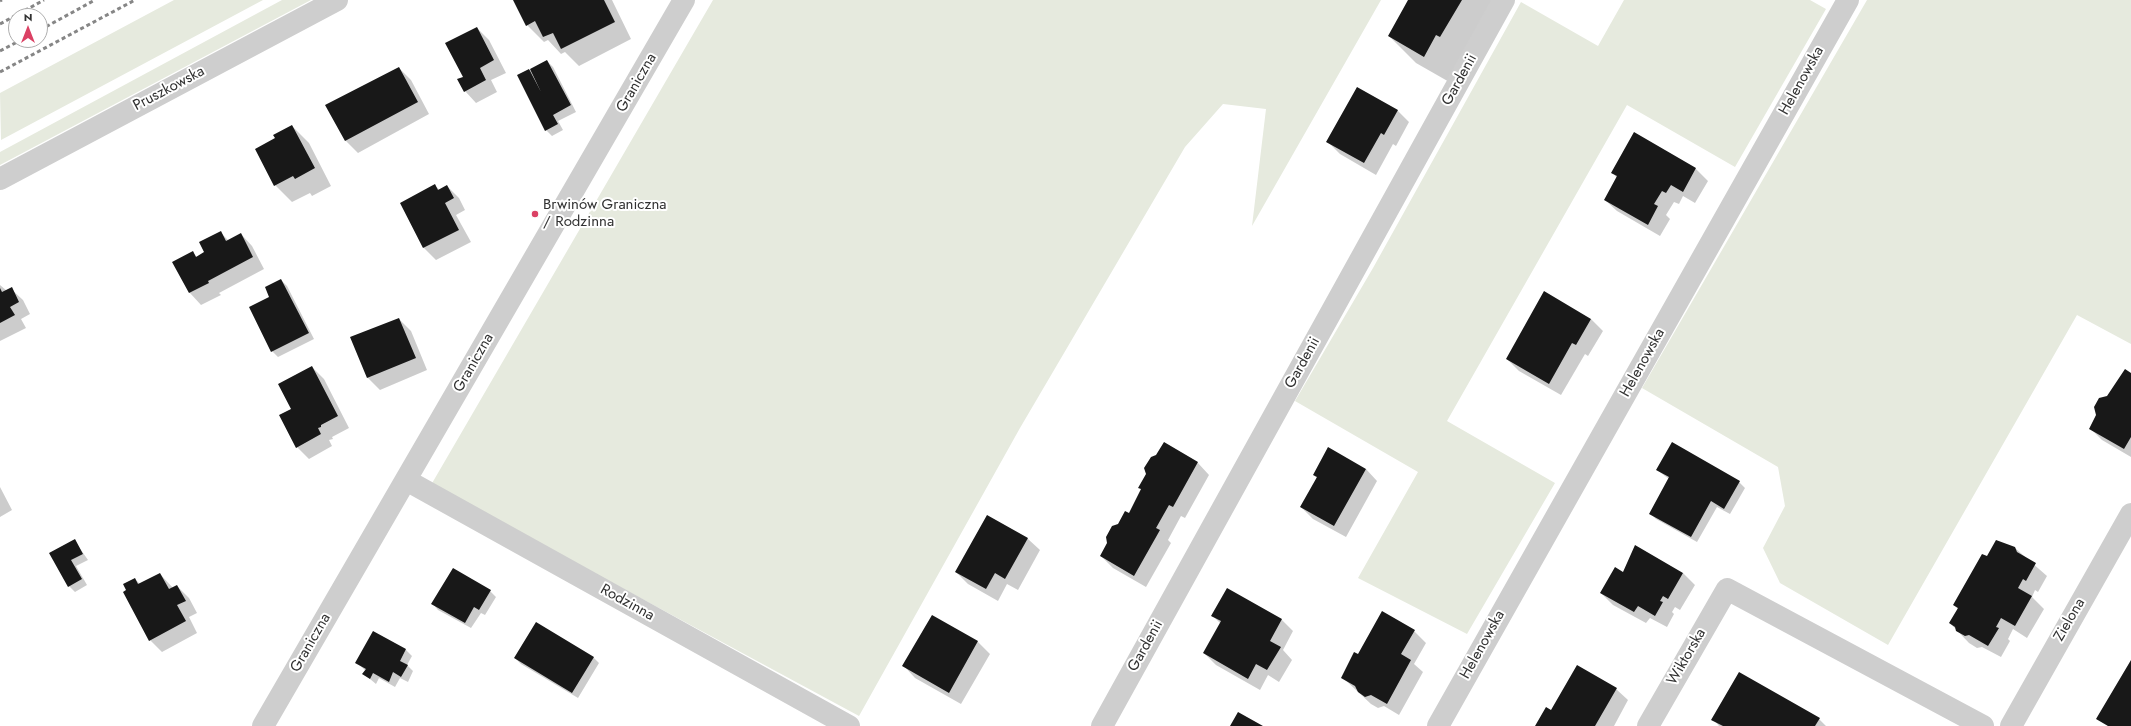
<!DOCTYPE html>
<html>
<head>
<meta charset="utf-8">
<style>
  body { margin:0 }
  #map { position:relative; width:2131px; height:726px; overflow:hidden; background:#fff; font-family:Jost,sans-serif }
  canvas { display:block }
  .north { position:absolute; left:8px; top:8px; width:40px; height:40px; box-sizing:border-box; background:#fff; border:1px solid #adadad; border-radius:50%; rotate:0deg; font-size:11px; font-weight:700; line-height:16px; text-align:center; color:#313131 }
  .north::after { content:''; display:block; margin:auto; width:14px; height:18px; background:#db4164; clip-path:polygon(50% 0,100% 100%,50% 72%,0 100%) }
</style>
</head>
<body>
<div id="map">
<canvas width="2131" height="726"></canvas>
<div class="north">N</div>
</div>
<script>
const g = document.querySelector('canvas').getContext('2d');
g.lineJoin = 'round';
function paint(path, color) {
  g.fillStyle = color;
  g.fill(path, 'evenodd');
}
function strokePath(path, color, width, dash) {
  g.strokeStyle = color;
  g.lineWidth = width;
  g.lineCap = dash ? 'butt' : 'round';
  g.setLineDash(dash || []);
  g.stroke(path);
}
function label(font, color, halo, rows, align = 'center') {
  g.font = font + ' Jost,sans-serif';
  g.lineWidth = 4;
  g.setLineDash([]);
  g.textBaseline = 'middle';
  g.strokeStyle = halo;
  g.fillStyle = color;
  for (const [text, x, y, turn = 0] of rows) {
    g.save();
    g.translate(x, y);
    g.rotate((+turn || 0) * Math.PI / 180);
    g.textAlign = isNaN(turn) ? turn : align;
    if (halo) g.strokeText(text, 0, 0);
    g.fillText(text, 0, 0);
    g.restore();
  }
}
const green = new Path2D(`
  M174,0H263L1,140L0,93Z
  M282,0H311L0,165V152Z
  M713,0H1381L1252,226L1266,109L1223,104L1185,147L1020,428L859,716L431,485Z
  M1624,0H1810L1826,9L1735,167L1627,105L1447,421L1555,483L1467,634L1358,578L1418,472L1295,401L1373,268L1521,2L1598,46Z
  M1867,0H2131V344L2077,315L1888,645L1780,583L1763,548L1785,506L1778,467L1642,388Z`);
const shadow = new Path2D(`
  M514,0H612L631,39L579,66L565,52L561,54L548,40L544,42L527,25Z
  M1409,0H1497L1451,83L1416,63L1389,36Z
  M477,28L489,40L506,73L491,80L497,92L476,103L465,91L464,77Z
  M547,61L553,67L576,112L558,121L563,130L552,136L546,130L518,76Z
  M399,68L411,80L429,114L358,153L346,141L327,106Z
  M1397,110L1409,122L1396,146L1393,144L1376,175L1340,154L1328,142Z
  M292,126L309,143L331,186L312,196L310,193L292,202L275,185L276,139Z
  M1634,134L1696,169L1708,181L1695,203L1683,196L1679,204L1674,202L1666,215L1670,219L1660,236L1617,211L1605,200L1617,178L1612,172Z
  M435,186L440,190L447,186L459,198L465,210L456,215L471,242L436,260L424,248L401,203Z
  M220,232L229,241L241,234L252,246L264,269L219,293L221,295L201,305L190,293L174,263L193,253L197,257L206,252Z
  M281,280L287,286L314,339L278,357L272,351Z
  M0,285L7,291L11,289L23,300L30,314L21,319L26,328L0,341Z
  M399,319L411,331L427,370L380,390L368,378L351,338Z
  M1591,319L1603,331L1588,356L1585,354L1561,395L1519,371L1507,359Z
  M312,367L324,379L349,428L332,437L333,439L329,440L332,446L309,459L297,447L292,409Z
  M2131,374V457L2102,440L2090,428L2108,397Z
  M1672,444L1739,482L1745,488L1730,514L1717,507L1697,542L1656,519L1650,513L1669,479L1657,470Z
  M1198,463L1209,475L1185,518L1181,516L1168,540L1171,543L1146,587L1113,568L1101,556L1119,525L1129,514L1142,490L1139,487L1147,474Z
  M1366,469L1377,481L1346,537L1313,519L1301,507L1317,478L1314,475Z
  M0,487L12,510L0,517Z
  M987,516L1028,539L1040,550L1018,590L1007,584L998,601L968,584L956,572Z
  M74,540L88,560L76,566L87,585L75,592L69,586L50,553Z
  M2015,548L2047,576L2038,592L2035,590L2032,597L2044,609L2027,638L2013,629L2008,639L2010,641L2001,657L1982,647L1977,648L1969,643L1950,623L1958,609L1954,605L1987,558Z
  M1623,573H1683L1695,585L1680,610L1675,607L1672,612L1674,614L1667,627L1650,618L1646,623L1613,605L1601,593Z
  M160,574L173,588L177,586L189,598L197,613L189,617L197,633L162,652L150,640L127,591L135,579L140,584Z
  M490,591L496,597L485,615L481,613L471,628L438,610L433,604Z
  M1212,615L1281,619L1293,631L1283,650L1292,660L1279,682L1268,675L1260,690L1216,665L1204,653L1221,624Z
  M932,616L978,642L990,654L961,704L915,678L904,666Z
  M1414,631L1426,643L1414,664L1423,672L1399,715L1384,706L1378,708L1371,704L1342,677L1359,655Z
  M373,632L406,650L412,656L407,665L413,671L408,682L400,678L395,687L379,678L376,684L364,674L366,671L356,662Z
  M593,657L599,663L578,698L521,664L515,658Z
  M1616,689L1628,700L1614,726H1536L1551,712Z
  M1713,719H1819L1826,726H1719Z`);
const building = new Path2D(`
  M513,0H604L615,22L561,49L553,33L543,37L535,21L526,26Z
  M1408,0H1462L1440,37L1436,35L1424,57L1388,36Z
  M477,27L494,60L480,68L486,80L464,92L457,79L463,77L445,43Z
  M547,60L571,105L553,115L558,124L545,131L517,75L529,69L541,92L530,69Z
  M399,67L418,102L345,141L325,105Z
  M1357,87L1398,110L1384,135L1381,133L1364,163L1326,142Z
  M292,125L315,168L295,179L293,176L274,186L255,149L275,138L273,135Z
  M1634,132L1696,168L1683,192L1671,185L1666,193L1662,191L1654,204L1658,206L1648,225L1604,200L1617,176L1611,173Z
  M435,184L438,190L447,185L454,198L445,203L459,230L423,248L400,203Z
  M221,231L226,241L241,233L253,257L208,281L209,283L189,293L172,262L193,251L196,257L204,252L199,242Z
  M281,279L309,333L271,352L249,307L269,297L265,287Z
  M12,287L19,302L10,307L15,315L0,323V288L2,292Z
  M1544,291L1591,319L1576,345L1572,343L1549,384L1506,359Z
  M399,318L416,358L367,378L350,337Z
  M312,366L338,416L321,425V427L318,428L321,434L296,448L279,415L291,409L278,384Z
  M2125,369L2131,373V437L2124,449L2089,429L2096,415L2094,407L2099,398L2107,396Z
  M1164,442L1198,462L1173,507L1169,505L1156,528L1160,530L1134,576L1100,556L1107,543L1106,537L1112,526L1118,524L1125,511L1129,513L1141,489L1138,488L1146,474L1144,468L1151,457L1156,455Z
  M1672,442L1740,481L1724,509L1711,501L1691,537L1649,514L1669,477L1656,470Z
  M1328,447L1366,469L1334,526L1300,507L1317,477L1313,475Z
  M987,515L1028,538L1005,579L995,573L986,589L955,572Z
  M75,539L83,554L71,560L82,579L68,587L49,553Z
  M1996,540L2015,547L2017,552L2036,563L2026,581L2023,579L2018,588L2032,596L2015,626L2001,618L1996,627L1999,628L1988,646L1969,635L1965,636L1956,631L1955,627L1949,623L1958,608L1953,605L1982,554L1987,556Z
  M1635,545L1683,573L1668,599L1663,596L1660,601L1663,602L1655,616L1638,606L1634,612L1600,593L1615,567L1623,572Z
  M453,568L491,590L479,610L474,607L465,623L431,604Z
  M160,573L169,589L177,585L186,601L177,605L186,621L149,641L123,592L126,590L123,584L135,578L138,584Z
  M1227,588L1282,619L1270,641L1281,647L1267,670L1256,664L1248,679L1203,653L1221,621L1211,616Z
  M1382,611L1415,630L1401,654L1411,660L1387,704L1371,695L1365,697L1358,692L1355,686L1341,678L1354,652L1358,654Z
  M932,615L978,641L949,693L902,666Z
  M536,622L594,657L572,693L514,658Z
  M373,631L406,649L400,661L408,665L401,677L393,672L389,682L373,673L370,679L362,674L366,669L355,663Z
  M2131,660V726H2108L2096,719Z
  M1577,665L1617,688L1595,726H1535L1546,707L1551,710Z
  M1739,672L1820,718L1815,726H1723L1711,720Z
  M1238,712L1263,726H1230Z`);
const minor = new Path2D(`
  M0,179L337,0
  M406,480L849,726
  M263,726L684,0
  M1102,726L1504,0
  M1438,726L1848,0
  M1648,726L1727,589L1983,726
  M2011,726L2131,514`);
const rail = new Path2D(`
  M0,1L2,0
  M0,24L44,0
  M40,30L95,0
  M0,51L21,40
  M0,72L135,0`);
const markers = [
  [535,214,4,"#db4164"]
];
const streetNames = [
  ["Gardenii",1460,80,-61],
  ["Helenowska",1802,81,-61],
  ["Graniczna",637,83,-60],
  ["Pruszkowska",169,89,-28],
  ["Graniczna",474,363,-60],
  ["Gardenii",1303,363,-61],
  ["Helenowska",1643,363,-61],
  ["Rodzinna",627,603,29],
  ["Zielona",2070,620,-60],
  ["Graniczna",311,643,-60],
  ["Helenowska",1483,645,-61],
  ["Gardenii",1146,646,-61],
  ["Wiktorska",1687,657,-60]
];
const poiNames = [
  ["Brwinów Graniczna",543,205],
  ["/ Rodzinna",543,222]
];
paint(green, '#e6eade');
paint(shadow, '#0003');
paint(building, '#181818');
strokePath(minor, '#cecece', 22);
strokePath(rail, '#868686', 3, [4, 3]);
for (const [x, y, r, color] of markers) {
  const dot = new Path2D();
  dot.arc(x, y, r, 0, 2 * Math.PI);
  g.fillStyle = color;
  g.fill(dot);
  strokePath(dot, '#fff', 1.5);
}
label('15px', '#313131', '#fff', streetNames);
label('15px', '#313131', '#fff', poiNames, 'left');
</script>
</body>
</html>
